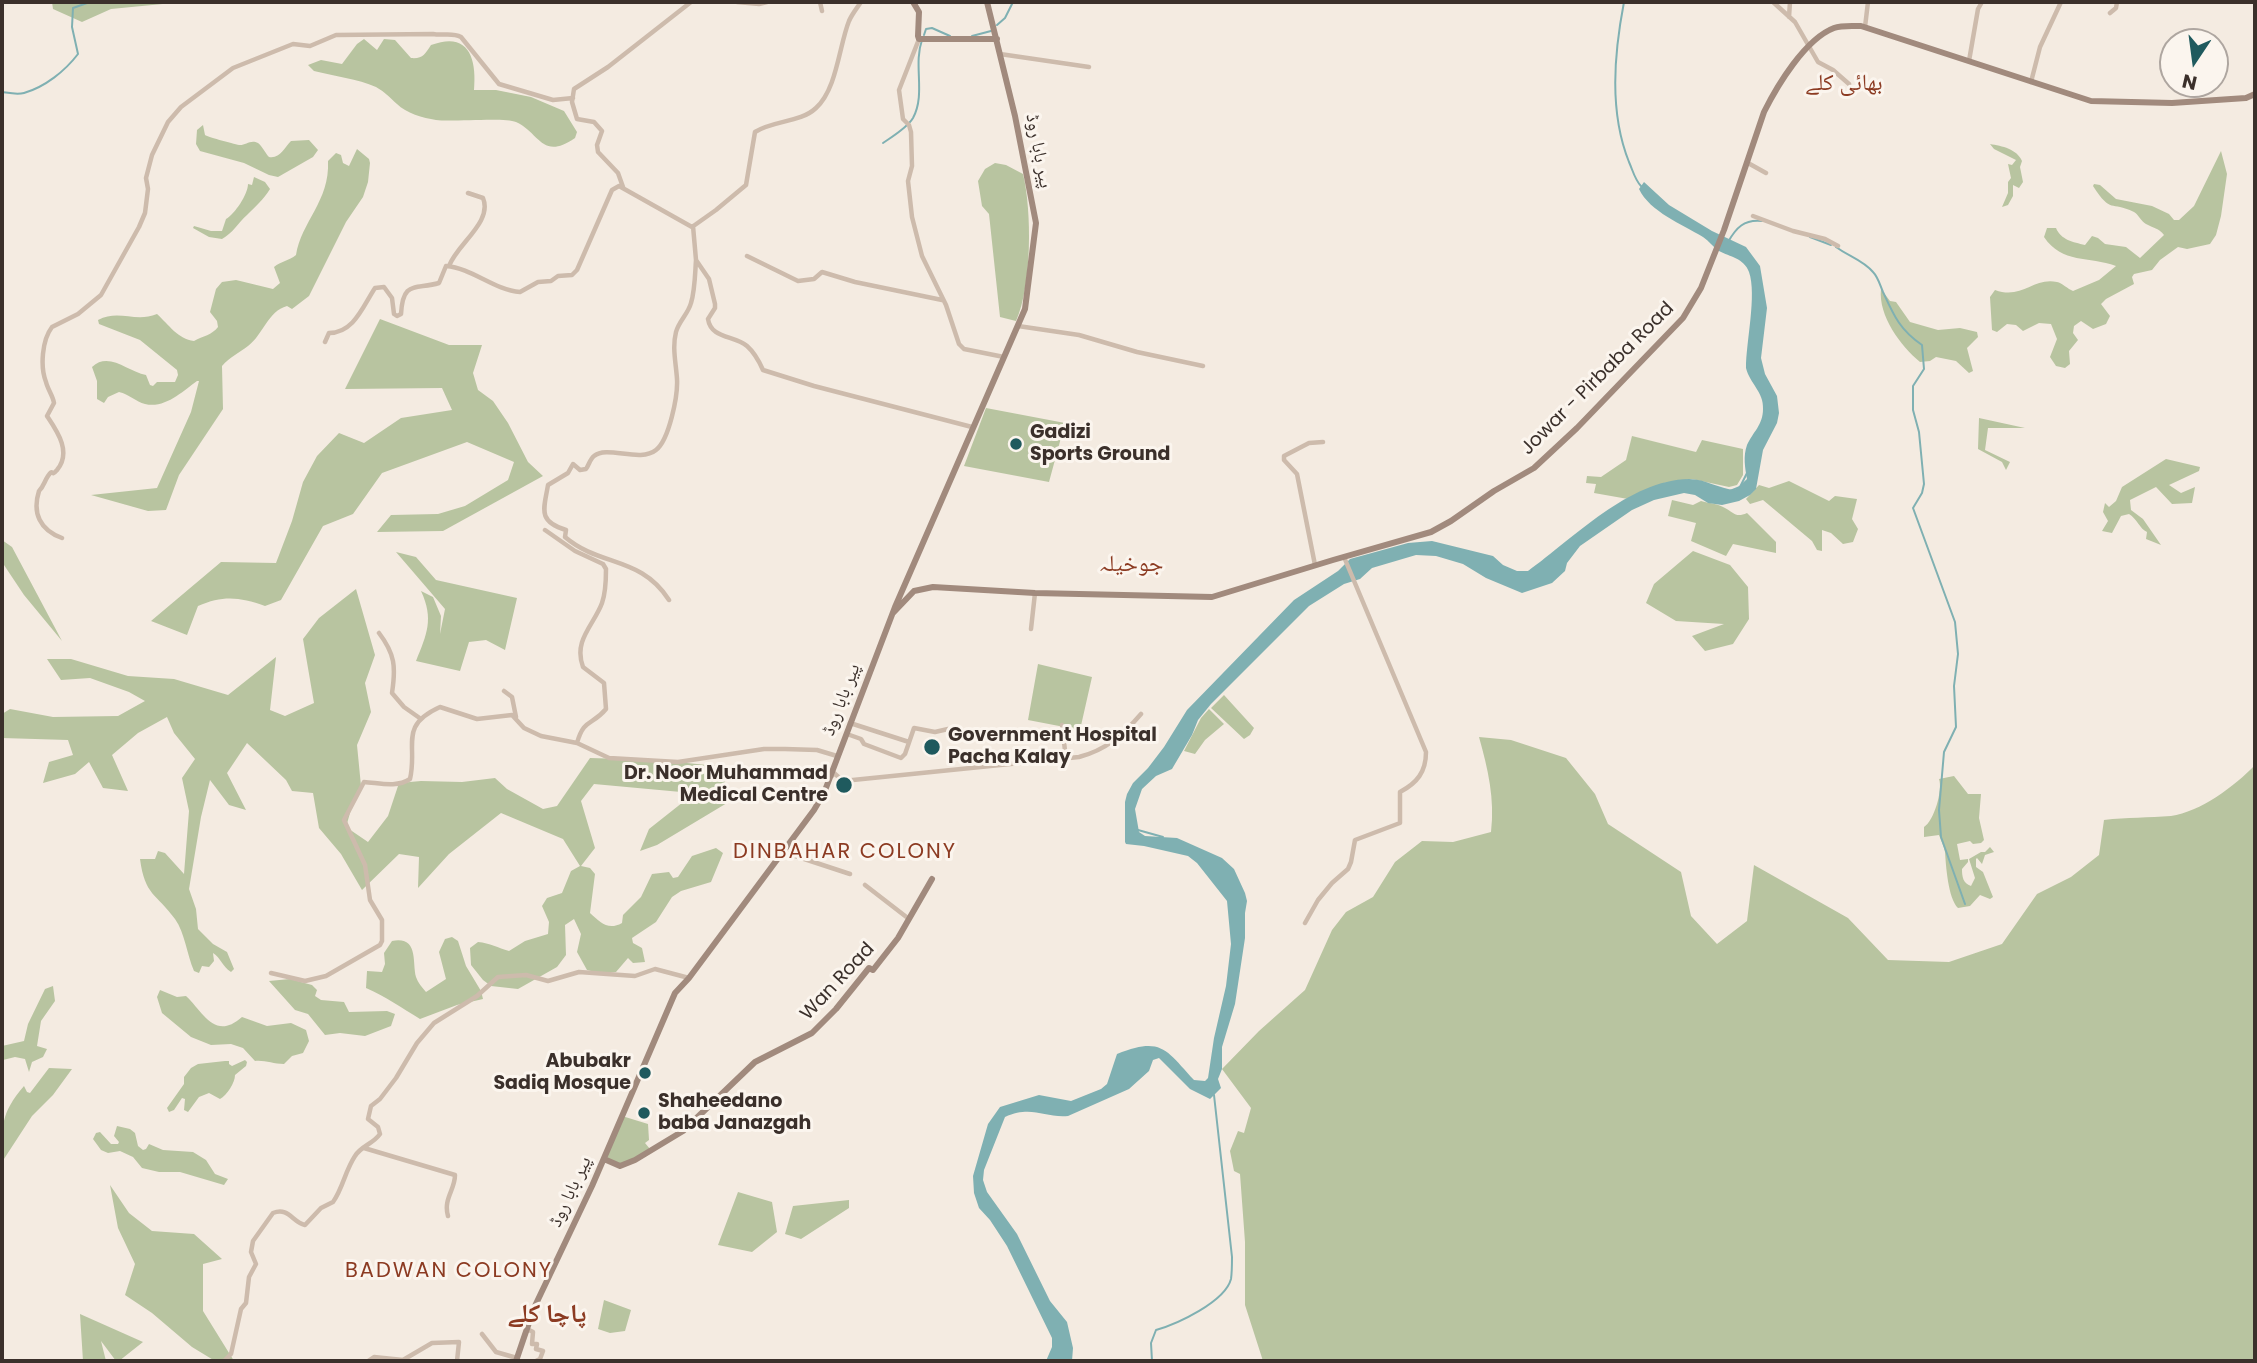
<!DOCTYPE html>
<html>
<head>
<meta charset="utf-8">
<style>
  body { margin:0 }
  #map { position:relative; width:2257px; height:1363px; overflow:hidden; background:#f4ebe1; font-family:Poppins,sans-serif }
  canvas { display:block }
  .frame { position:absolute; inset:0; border:4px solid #3b302b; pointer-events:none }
  .north { position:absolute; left:2159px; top:28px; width:70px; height:70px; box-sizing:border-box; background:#fbf5ee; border:2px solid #aea6a0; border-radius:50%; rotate:193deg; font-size:19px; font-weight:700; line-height:28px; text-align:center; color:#3b302b }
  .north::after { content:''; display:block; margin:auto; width:24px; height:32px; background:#1f5a5e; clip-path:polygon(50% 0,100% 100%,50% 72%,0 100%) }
</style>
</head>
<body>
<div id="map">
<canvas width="2257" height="1363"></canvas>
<div class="frame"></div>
<div class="north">N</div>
</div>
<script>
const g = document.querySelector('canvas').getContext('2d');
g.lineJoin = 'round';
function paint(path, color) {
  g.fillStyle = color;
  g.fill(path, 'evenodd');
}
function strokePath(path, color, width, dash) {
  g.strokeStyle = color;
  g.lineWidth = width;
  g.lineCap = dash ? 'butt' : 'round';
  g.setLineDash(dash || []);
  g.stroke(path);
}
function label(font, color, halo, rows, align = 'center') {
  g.font = font + ' Poppins,"Noto Naskh Arabic",sans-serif';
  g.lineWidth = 6;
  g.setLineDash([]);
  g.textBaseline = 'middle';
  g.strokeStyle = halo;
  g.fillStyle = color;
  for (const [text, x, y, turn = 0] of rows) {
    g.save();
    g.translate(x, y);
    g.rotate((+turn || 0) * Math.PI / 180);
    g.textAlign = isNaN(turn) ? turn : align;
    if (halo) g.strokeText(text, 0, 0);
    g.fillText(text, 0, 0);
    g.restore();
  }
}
const green = new Path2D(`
  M52,2H164L173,3L111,9L82,22L53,9Z
  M364,39L377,50L384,39L395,40L411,58C423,59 425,54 431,45C468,31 477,57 474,90H496L531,97L564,111L577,132L575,138C542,161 540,133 516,122C505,117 453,122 436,120C423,118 406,113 397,104C389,97 385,92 376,87C358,79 334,76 314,71L308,65L321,60L342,64L357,44Z
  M203,125L205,135C208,137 237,145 240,145C246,145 251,139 258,143C262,146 266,154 269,157C280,159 284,148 291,141L309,140L318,150L313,157L278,177L269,175L244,163L200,151L196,144L197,130Z
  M1990,144C2002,146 2017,149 2022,161L2020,167L2023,182L2019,188L2013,185V196L2008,205L2002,207L2008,193V182L2011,178L2008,164L2012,165L2016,160L1994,149Z
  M357,149L369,159L370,163L368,182L363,197L346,222L309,296L292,309L287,306C268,311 263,335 248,346C239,353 230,357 222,366L223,409L179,475L166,510L148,511L91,495L157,488L191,412L199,381H197C183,391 165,409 145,404C136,402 129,394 119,392L108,397L104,403L97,399V381L92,367C109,351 128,372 146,375L150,385L153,386L157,382H175L178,375L177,370L140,340L99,324L98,320C119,309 135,323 157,314C169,325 178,339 194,341C203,336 212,335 218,327L217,321L210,312L216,289L222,282L236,280L273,289L280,283L274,267C281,261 289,261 296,255C301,222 330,201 328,161L336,153L341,155L343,163L349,166Z
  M2221,151L2227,174L2221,216L2216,235L2210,244L2187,249L2178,247L2160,260L2152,270L2134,274L2132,277L2134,284L2106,299L2101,304L2110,316L2106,324L2093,329L2081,321L2074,326L2073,333L2078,340L2069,351L2070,364L2065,368L2056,366L2050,357L2057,339L2051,324L2039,323L2023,331L2016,325L2007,324L1997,332L1992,330L1990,297L1995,290C2022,300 2033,277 2057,282C2062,283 2068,289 2073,291L2099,280L2116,266C2089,256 2062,264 2044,237L2047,228H2056C2061,240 2073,242 2085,245L2092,236L2098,238L2105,244L2126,247L2140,258L2164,235C2159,228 2153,228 2146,224C2141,221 2138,214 2134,212C2110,200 2112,215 2093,186L2094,184L2100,185L2116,199L2152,206L2169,214L2174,220H2179L2194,206Z
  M995,163L1006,165L1023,174C1032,211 1032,286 1016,321L1000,317L989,214L982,206L978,181L985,169Z
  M254,177L265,182L270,189C263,200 256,206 247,215C238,223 233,233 222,239L209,237L193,228L194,226L211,231H222L226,219C235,214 248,194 248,184L252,185Z
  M1881,289L1890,301L1896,302L1910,322L1938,330L1960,328L1977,332L1978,337L1967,348L1973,371L1969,373L1956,361L1936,357L1930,361L1920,362C1901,346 1878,316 1881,289Z
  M380,319L449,345H482L473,373L478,390L493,401L508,423L528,462L543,476L443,531L377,532L391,515L438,514L465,506L508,480L514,462L467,442L382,473L353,514L323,526L281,600L265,606C240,597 223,595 198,606L187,635L151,621L221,562L276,563L292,521L303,482L317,456L339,433L364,443L401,418L452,410L442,388L345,389Z
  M986,408L1065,423L1049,482L964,466Z
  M1979,418L2025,428H1988L1985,450L2010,462L2006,470L2002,462L1978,449Z
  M1632,436L1696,452L1702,440L1743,449V475L1737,485L1729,487L1692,479L1664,483L1628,499L1594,493L1596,484L1586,483L1587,476L1601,477L1626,460Z
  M2166,459L2200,467L2199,471L2169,485L2181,493L2195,487L2192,503L2172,504L2156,487L2130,500L2131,510L2143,519L2161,545L2146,539L2147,532C2140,529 2137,519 2129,514L2121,516L2112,533L2102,531L2108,521L2103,512L2105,503L2109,507L2116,501L2122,487Z
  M1789,481L1829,501L1835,496L1857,499L1852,519L1858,529L1853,542L1843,544L1831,533L1822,530V551L1817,550L1812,541L1763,500L1750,504L1746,499L1759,485L1769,488Z
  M1672,500L1693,505L1701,501C1708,503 1719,504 1725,508C1734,513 1736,518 1747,513L1776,542V553L1733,544L1726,556L1691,541L1696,523L1668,516Z
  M2,540L12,547L62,641L24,595L2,562Z
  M1693,551L1730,565L1748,587L1749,619L1733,644L1705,651L1692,636L1724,624L1676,621L1646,603L1654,584Z
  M396,552L416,557L436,580L517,598L505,650L486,640L469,642L460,671L416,661C427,634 434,619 421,591L433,597L441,616L440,634L445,609Z
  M356,589L375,655L365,683L371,712L357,745L361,786L354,799L346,827L368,842L388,816L399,783L421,781L462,782L495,778L507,789L543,809L557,806L590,758L657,760L727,767L724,778L727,803L657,845L640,851L649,829L692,795L681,792L594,784L581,801L595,848L581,866L590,868L595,874L590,913C600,922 608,931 622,923L623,915L641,897L652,874L669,872L673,878L678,877L692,856L716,848L723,853L711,882L681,891L672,897L656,922L632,938L633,943L642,948L645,962L633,963L628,958L616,972L599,973L587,970L577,952L581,934L574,919L565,925L566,955L557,967L518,989L491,986L483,980L471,965L470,948L478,942C490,943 498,948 509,951L525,941L548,934L549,922L542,906L547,898L562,893L571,871L580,866L563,839L501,813L449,854L418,888L419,857L399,854L362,890L341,854L319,828L313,793L292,791L286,780L247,743L227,773L246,810L229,805L210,780L201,817L189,889L196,909L198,929L213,944L227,952L234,969L231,972C222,966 221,958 213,953L214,961L209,967L202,966L199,973L194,971C187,955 185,933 175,919C156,893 145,896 140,859H155L158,851L165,853L184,874L189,811L182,778L195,759L174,733L167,717L138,733L112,755L128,791L103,788L89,762L75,774L43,783L49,762L73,755L68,740L2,738V714L10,709L53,717L118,716L145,701L129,692L90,678L61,680L47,659H71L128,676L174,679L228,695L276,657L270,710L285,716L314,703L303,639L319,618Z
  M1038,664L1092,677L1080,730L1028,720Z
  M1224,695L1254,728L1250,735L1244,739L1211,708Z
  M1209,709L1224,724L1205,740L1195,754L1184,751L1201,718Z
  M1479,737L1511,740L1566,758L1595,794L1608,824L1681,872L1691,916L1717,944L1747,921L1754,865L1848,918L1888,960L1949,962L2002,944L2037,894L2071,877L2099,855L2104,820C2127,817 2149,818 2171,816C2200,812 2235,786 2255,765V1361H1263L1245,1305V1242L1240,1174L1234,1171L1230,1151L1238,1131L1244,1133L1251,1108L1222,1069L1259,1031L1305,990L1332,930L1346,912L1373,897L1395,862L1422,841L1453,842L1491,832C1495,799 1488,769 1479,737Z
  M1954,776L1968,794H1981L1979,818L1984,840L1981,843L1973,844L1970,841L1957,844L1960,860L1968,859V862L1962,869C1962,877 1963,883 1971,886L1975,878L1969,859L1981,852H1985L1990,847L1994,852L1985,855L1982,864L1977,858L1976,859V867L1983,872L1993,897L1990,899L1980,895L1970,906L1958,908C1948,898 1946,866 1945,852C1944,846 1941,841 1939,835L1924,837V827C1934,821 1943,790 1939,779Z
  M452,937L458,941L466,966L481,991L483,999L457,1005L420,1019C402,1008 385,996 366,988L367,971L382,972L385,964L384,953L392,941C419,936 412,962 416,977C418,983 422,987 426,992L446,979L439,952L445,939Z
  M290,979L312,985L317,990L315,996L321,1000L344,1002L349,1012L387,1011L395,1014L391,1026L365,1036L340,1033L325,1035L308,1014L295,1010L269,981Z
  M53,986L55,1001L41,1021L37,1046L47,1049L43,1057L32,1062L29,1072L25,1059L15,1057L3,1060L2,1070V1046L24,1041L28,1024L45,989Z
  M160,990L177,997L186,996C204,1013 215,1041 242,1017L267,1026L291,1023L306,1030L309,1041L303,1053L292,1056L284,1064C273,1064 265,1060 255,1061L243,1048L231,1044L211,1045L191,1037L162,1013L157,997Z
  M245,1060L247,1062L246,1066L235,1075C235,1083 227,1095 220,1099L209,1093L199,1097L188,1112L184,1110L185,1099L182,1098L174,1110L169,1112L167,1108L184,1084V1077L191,1068L198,1064L225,1061H229V1064L232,1066Z
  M49,1068L72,1069L53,1095L32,1116L2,1162C2,1126 0,1114 24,1086L27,1092L30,1093Z
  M622,1116L648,1124L649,1140L645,1143L650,1149L625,1165L604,1159Z
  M117,1126L130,1129L135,1133L138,1146L143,1150L146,1149L149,1144L163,1150L193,1152L206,1160L215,1174L228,1179L224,1185L180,1172H159L142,1168L133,1157L120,1151L108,1153L101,1150L93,1139L96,1133L100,1132L111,1144H118L119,1142L114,1136Z
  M110,1185L129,1213L152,1231L194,1234L222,1259L203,1264V1311L234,1361H215L192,1347L152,1313L125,1295L135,1264L118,1228Z
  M738,1192L772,1202L777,1232L752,1252L718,1245Z
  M849,1200V1208L801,1239L785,1234L793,1206Z
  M604,1300L631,1310L625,1331L610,1333L598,1329Z
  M80,1314L143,1342L119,1361H116L101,1341L106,1361H83Z`);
const water = new Path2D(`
  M1644,182L1669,205L1712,231L1746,247L1760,266L1767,308L1761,358L1765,374L1777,396L1779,413L1777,423L1763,450L1756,489L1750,495L1739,501L1722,505L1708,503L1695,495L1684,493L1654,500L1632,510L1580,546L1567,563L1565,571L1552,583L1522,593L1486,578L1463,564L1436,556L1416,555L1372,568L1360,579L1344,584L1309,606L1211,704L1198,720L1192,735L1172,769L1156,776L1142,789L1135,809L1139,832L1145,836L1177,838L1222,858L1234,869L1245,893L1247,901L1245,913V938L1235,1004L1222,1047V1069L1218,1079L1221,1088L1210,1099L1190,1089L1159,1058L1153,1060L1149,1071L1129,1089L1068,1116C1044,1118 1032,1105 1005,1117L984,1170L983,1180L987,1192L1017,1234L1050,1301L1067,1322L1073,1348L1072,1361H1046L1052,1347V1338L1007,1246L990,1220L979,1208L974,1193L973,1176L988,1124L1000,1107L1039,1095L1071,1101L1101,1089L1107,1084L1117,1054C1162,1036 1166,1050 1194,1080L1205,1081L1208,1078L1214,1038L1226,986L1231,944L1227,901L1197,863L1188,856L1144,846L1126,844L1125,842V802L1127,794L1133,783L1148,768L1164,747L1187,710L1294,600L1338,571L1350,559L1408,543L1432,541L1493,556L1503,565L1517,571H1528C1574,538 1629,480 1689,479C1706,479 1719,489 1735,490L1747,479C1745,468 1743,456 1747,445C1753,432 1763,425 1763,409C1764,392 1750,384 1746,368C1746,342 1757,295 1749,272C1744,258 1730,257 1719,251C1713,247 1709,241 1703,237C1682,224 1650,212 1639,189Z`);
const stream = new Path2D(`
  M1624,2C1614,54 1609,112 1629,162C1633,171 1635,180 1641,186
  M997,25L1005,18L1013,2
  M924,35L926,29L932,28L950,36
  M972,36L991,31
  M2,92C9,93 17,95 24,93C45,87 65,71 78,54L72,27L73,8L90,2
  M883,143C893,136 907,128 913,118C926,94 913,65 922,40
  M1810,237L1831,245
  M1728,242C1736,228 1744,219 1762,221
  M1836,247C1848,256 1863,260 1873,272C1878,277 1880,285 1883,292C1894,316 1900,330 1922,345L1924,369L1913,386V410L1919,432L1924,484L1922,493L1913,508L1955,622L1958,654L1954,686L1956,727L1944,752L1939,810L1941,837L1965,904
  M1730,491L1740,487L1747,473
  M1138,830L1163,837
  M1152,1361L1151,1343L1156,1330C1177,1324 1225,1302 1231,1279C1232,1272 1232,1264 1232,1257L1214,1095`);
const street = new Path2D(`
  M737,2L759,4L767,2
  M820,2L822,11
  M1773,2L1795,22L1818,62L1833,70L1849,84
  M2110,13L2116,8L2117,2
  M1789,17L1790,2
  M1865,27L1868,2
  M919,39L899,90L903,119L909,125L911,132L912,166L908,181L912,217L922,256L946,305L959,344L964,349L1004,357
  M1000,54L1089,67
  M1969,61L1978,9L1982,2
  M2031,82L2040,47L2061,2
  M1748,163L1766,173
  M623,187L618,173L598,152L597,145L602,131L594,122L577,119L572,102L574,89L608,67L691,2
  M1753,216L1793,231L1825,239L1838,246
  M693,226L696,260L709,279L715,304V308L708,319C711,339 734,335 747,346C755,353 759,361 763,370L814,386L972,427
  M747,256L798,281L814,279L822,272L855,282L942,300
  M449,266C457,244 493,222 483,198L468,193
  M1018,326L1079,335L1137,352L1203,366
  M325,342L329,333C354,333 363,306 375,288L384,287L392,298L394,314L397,316L401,314C403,280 415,290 439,283L446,266C472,268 494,290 520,292L538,282L551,281L558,276L572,275L577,270L612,190L619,186L692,227L716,210L746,185L755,132C774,120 800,123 816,108C837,89 839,46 849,21C852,14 857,8 861,2
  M545,530L575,551L603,564L606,569C606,580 606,592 602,603C594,625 573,640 583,667L604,683L606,709C592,726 584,718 577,743
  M62,538C40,530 32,513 39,491C44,486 44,482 48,476C54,467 50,478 57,470C72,452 57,431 47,416L54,403C53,396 48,390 46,382C40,367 42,340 52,327L78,314L101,295L139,227L145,213L148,189L146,178L152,155L168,122L181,107L233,68L293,44L310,46L336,35L433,34C443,36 452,32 461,37L499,84L553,100L573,98
  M1315,565L1297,474L1284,460V456L1309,443L1323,442
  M669,600C641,556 600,567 565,537L566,530C537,521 544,509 548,485L568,473L573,464L580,470L586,469C589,465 590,459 594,456C607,445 640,463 656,450C669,440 678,396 677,379C676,363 672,348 676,332C679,321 688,314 691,303C695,290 695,274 696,260
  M1031,629L1035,593
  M379,633C395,654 396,667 392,693L404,707L421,719
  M504,691L512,697L516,717
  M850,723L909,742
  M1062,725L1066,759
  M847,734L861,739L864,744L901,758L905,754L914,728L935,732L948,729L1004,736
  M832,776L834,773L843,781L1079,757C1106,750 1123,735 1141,714
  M783,852L850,874
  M865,885L909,919
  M1305,923L1318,900L1332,883L1348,869L1351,862L1355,840L1400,823V792C1417,783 1426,772 1426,752L1344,557
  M271,973L305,981L326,976L380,945L382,941V920L370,900L365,865L344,820L364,782C380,783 396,788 410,779C418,745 398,726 440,707L477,719L512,715L524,728L541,736L577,743L609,758L678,762L764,749H785L817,750L837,756
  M364,1148L455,1175C455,1190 443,1199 448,1216
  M527,1329L533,1332L532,1344H537L536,1349L543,1351L540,1359L536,1361
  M482,1334L496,1352L517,1358
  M224,1361L231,1354L241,1309L246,1303L249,1277L256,1264L251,1252L253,1241L273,1213C289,1207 292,1222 305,1225L321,1208L333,1202C343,1188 345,1171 355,1156C361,1146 373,1144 380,1134L378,1127L368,1119L371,1106L380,1099L396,1078L417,1043L434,1023L477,996L498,977L526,975L548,981L579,972L635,976L655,969L689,978
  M368,1361L374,1357L403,1360L432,1343L459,1342L457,1361`);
const secondary = new Path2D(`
  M913,2L919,12L918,36L919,39H997
  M893,613L914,591L933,587L1035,593L1212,597L1333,560L1431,532L1451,521L1494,491L1534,468L1577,428L1683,318L1701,288L1724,230L1764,112C1777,86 1805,39 1834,28C1842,25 1852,26 1861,26L2091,101L2172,103L2246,98L2255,94
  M604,1159L620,1166L635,1160L683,1131L755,1062L812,1033L836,1009L869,968L873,970L898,938L932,879
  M516,1361L534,1308L592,1186L675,993L689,978L814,810L824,793L895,607L1025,309L1036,223L1015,116L987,2`);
const markers = [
  [1016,444,7,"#1f5a5e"],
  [932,747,9,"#1f5a5e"],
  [844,785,9,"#1f5a5e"],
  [645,1073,7,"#1f5a5e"],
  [644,1113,7,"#1f5a5e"]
];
const streetNames = [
  ["پیر بابا روڈ",1038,151,79],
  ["Jowar - Pirbaba Road",1598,379,-45],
  ["پیر بابا روڈ",842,700,-69],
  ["Wan Road",838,982,-47],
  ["پیر بابا روڈ",571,1192,-65]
];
const poiNames = [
  ["Gadizi",1030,433],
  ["Sports Ground",1030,455],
  ["Government Hospital",948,736],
  ["Pacha Kalay",948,758],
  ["Dr. Noor Muhammad",828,774,"right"],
  ["Medical Centre",828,796,"right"],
  ["Abubakr",631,1062,"right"],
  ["Sadiq Mosque",631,1084,"right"],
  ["Shaheedano",658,1102],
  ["baba Janazgah",658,1124]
];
const neighbourhoodNames = [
  ["DINBAHAR COLONY",845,853],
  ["BADWAN COLONY",449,1272]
];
const quarterNames = [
  ["بھائی كلے",1844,84],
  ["جوخیلہ",1131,565]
];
const districtNames = [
  ["پاچا کلے",547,1315]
];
paint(green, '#b8c4a0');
paint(water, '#7fb0b2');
strokePath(stream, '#7fb0b2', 2);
strokePath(street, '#cdbbac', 4.5);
strokePath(secondary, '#a18a7d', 6);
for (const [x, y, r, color] of markers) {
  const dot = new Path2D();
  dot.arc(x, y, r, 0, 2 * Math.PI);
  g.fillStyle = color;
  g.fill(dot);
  strokePath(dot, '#fbf5ee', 2.5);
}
label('19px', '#3b302b', '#fbf5ee', streetNames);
label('bold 19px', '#3b302b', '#fbf5ee', poiNames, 'left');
g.letterSpacing = '2px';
label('21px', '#8c3b22', '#fbf5ee', neighbourhoodNames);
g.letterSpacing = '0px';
label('23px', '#8c3b22', '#fbf5ee', quarterNames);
label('bold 26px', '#8c3b22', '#fbf5ee', districtNames);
</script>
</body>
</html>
